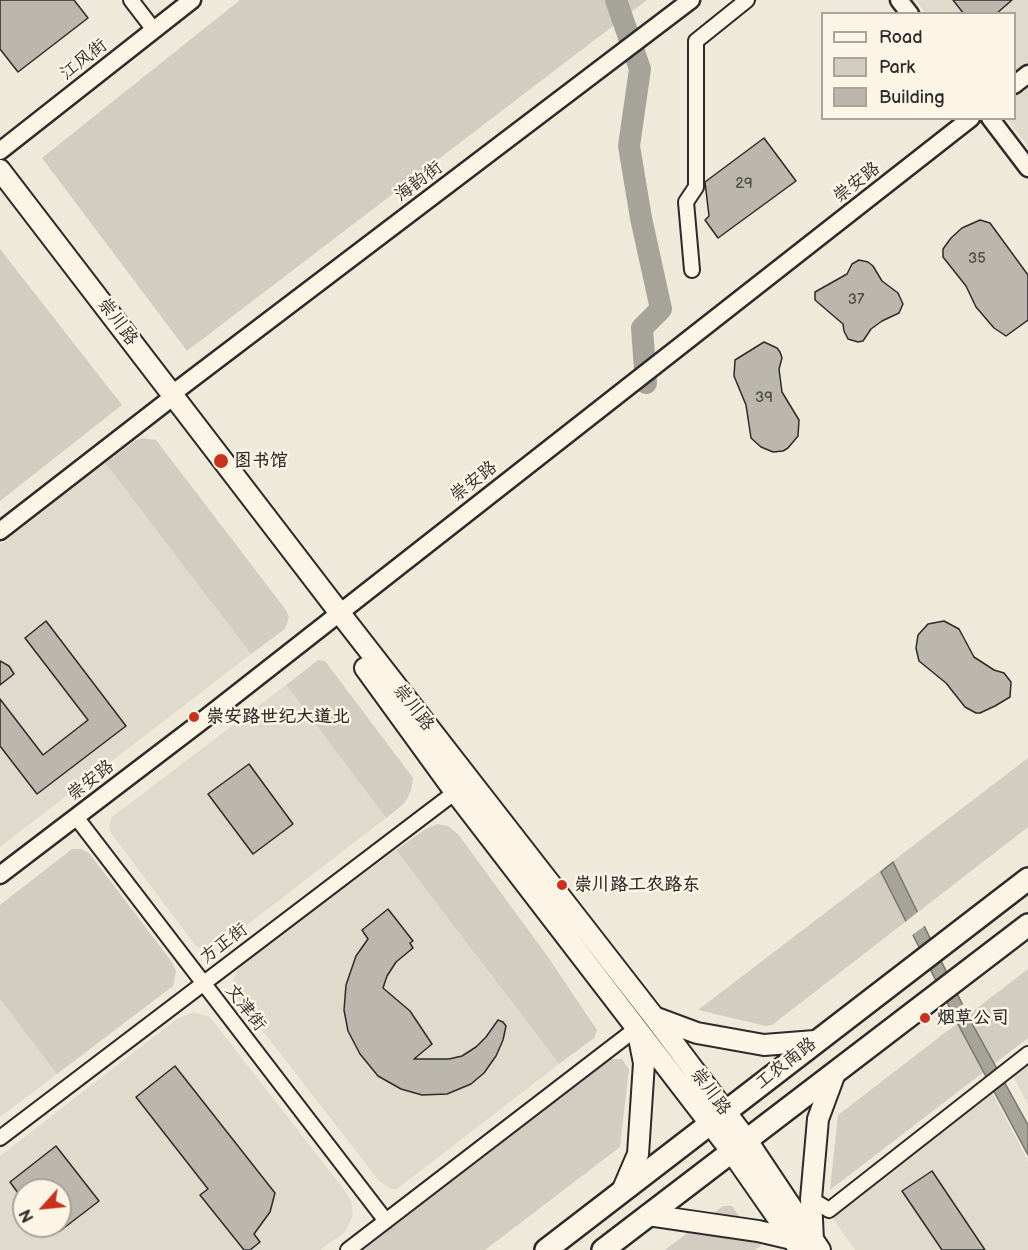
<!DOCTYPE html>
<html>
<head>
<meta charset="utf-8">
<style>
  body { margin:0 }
  #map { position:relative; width:1028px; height:1250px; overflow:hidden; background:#efe9da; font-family:"Balsamiq Sans",sans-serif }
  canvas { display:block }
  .legend { position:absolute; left:821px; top:12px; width:195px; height:108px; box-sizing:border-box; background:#fcf5e5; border:2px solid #a8a49b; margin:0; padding:8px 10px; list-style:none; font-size:18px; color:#2b2b2b }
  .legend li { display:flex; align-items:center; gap:12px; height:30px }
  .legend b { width:30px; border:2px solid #a8a49b }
  .north { position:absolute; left:12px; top:1178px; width:60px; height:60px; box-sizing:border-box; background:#fcf5e5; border:2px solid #a8a49b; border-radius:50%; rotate:243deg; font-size:16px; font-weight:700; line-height:24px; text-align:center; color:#2b2b2b }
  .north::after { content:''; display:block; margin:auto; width:21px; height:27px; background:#c8321e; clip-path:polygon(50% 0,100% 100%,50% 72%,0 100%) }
</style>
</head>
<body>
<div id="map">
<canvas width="1028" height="1250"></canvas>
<ul class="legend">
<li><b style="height:8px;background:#fcf5e5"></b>Road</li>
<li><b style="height:16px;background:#d2cdc0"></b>Park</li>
<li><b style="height:16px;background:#bcb7ac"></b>Building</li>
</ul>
<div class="north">N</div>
</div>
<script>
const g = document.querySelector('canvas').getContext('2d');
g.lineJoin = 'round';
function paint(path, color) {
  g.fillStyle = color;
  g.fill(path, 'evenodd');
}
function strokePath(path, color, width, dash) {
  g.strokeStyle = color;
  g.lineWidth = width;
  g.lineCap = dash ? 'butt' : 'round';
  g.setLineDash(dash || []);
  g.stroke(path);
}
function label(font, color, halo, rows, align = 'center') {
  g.font = font + ' "Balsamiq Sans","LXGW WenKai TC",sans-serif';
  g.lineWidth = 5;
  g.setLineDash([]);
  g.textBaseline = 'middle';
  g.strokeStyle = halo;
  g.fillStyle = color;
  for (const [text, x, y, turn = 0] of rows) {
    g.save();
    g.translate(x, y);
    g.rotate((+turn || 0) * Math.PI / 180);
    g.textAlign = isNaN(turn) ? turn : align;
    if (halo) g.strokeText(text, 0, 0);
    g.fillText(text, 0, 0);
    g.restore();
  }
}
const built = new Path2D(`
  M915,0H1028V146L1007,119L1014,118V14L926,13Z
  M105,463L251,654L0,847V545Z
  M286,685L386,818L222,944L205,950L196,946L111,833L109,826L112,817Z
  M396,850L559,1064L397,1189H391L380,1182L235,995L231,985L237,971L242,964Z
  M0,999L57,1074L0,1117Z
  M193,1012L210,1017L348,1195L351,1202L353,1215L345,1232L320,1250H0V1156L177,1019ZM24,1190H60V1226H24Z
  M1028,1064V1104L1013,1076Z
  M992,1092L1028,1161V1250H855L831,1216L832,1214Z`);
const green = new Path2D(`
  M240,0H647L187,351L42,158Z
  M0,249L122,405L0,501Z
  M142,438L156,440L286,610L289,617L285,629L251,654L105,463L136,440Z
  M318,660L325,661L413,778C411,800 403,805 386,818L286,685Z
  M1028,758V827L772,1025L766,1026L698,1010Z
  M437,824L448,826L458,834L548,957L597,1030L594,1038L559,1064L396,850L424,830Z
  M72,849H81L89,853L172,962L176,971L173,986L57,1074L0,999V905Z
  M1028,969V1038L830,1190L838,1115Z
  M611,1059H622L629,1069L620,1147L485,1250H360L606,1061Z
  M723,1206H732L761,1246L755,1250H665Z`);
const water = new Path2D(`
  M893,862L969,1018L1028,1125V1155L960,1028L881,872Z`);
const pier = new Path2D(`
  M919,911L927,924L911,936L904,923Z
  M963,1004L969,1014L956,1024L950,1014Z`);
const river = new Path2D(`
  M616,0L640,69L629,146L641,218L661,309L642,328L646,383`);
const building = new Path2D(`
  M0,0H74L88,18L18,72L0,49Z
  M953,0H1012L996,14H964Z
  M764,138L796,181L718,238L705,220L709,216L705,182Z
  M980,220L990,223L1028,275V320L1006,336L994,328L976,307L966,286L943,257V249L951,238L962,228Z
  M859,260L868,262L873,266L882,281L898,293L903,304L899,313L882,321L871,329L863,341L858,342L848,339L844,331L843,324L815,300V292L847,274L852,264Z
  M764,342L777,348L780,352L782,358L779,369L782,392L799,420L798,436L788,448L783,451L773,452L761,447L751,438L746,405L734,376L735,360Z
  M46,621L126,726L37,794L0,746V699L43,755L88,720L25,638Z
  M944,621L959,629L974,657L994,670L1004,673L1011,682L1010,697L995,706L980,713H976L965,707L946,683L919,661L916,648L918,635L928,624Z
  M0,661L9,666L14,674L0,685Z
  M249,764L293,824L253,854L208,794Z
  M388,909L413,941L410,943L413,948L396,962L387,976L383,988L410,1011L432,1044L414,1059H449L462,1056L476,1047L486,1037L498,1020L503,1022L506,1026L503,1040L496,1056L484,1073L471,1084L447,1094L422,1095L401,1089L378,1076L360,1054L348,1031L344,1010L346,985L356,956L368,939L362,930Z
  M175,1066L275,1193L270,1212L254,1234L260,1242L250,1250H244L200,1195L208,1189L136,1097Z
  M56,1146L99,1201L60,1231V1190H24V1201L10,1182Z
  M932,1171L985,1250H942L902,1191Z`);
const minor = new Path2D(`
  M131,0L154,30
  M692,270L686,202L696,187V41L747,0
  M76,817L386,1221
  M0,1138L462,787
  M811,1199L829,1210L1028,1054
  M348,1250L637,1028`);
const tertiary = new Path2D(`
  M899,0L910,14
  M1014,85L1028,74
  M990,118L1028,168
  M0,151L192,0
  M172,394L691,0
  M0,531L165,403
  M0,875L198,724L971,118`);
const secondary = new Path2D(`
  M0,170L339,612L654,1017L746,1139L820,1250
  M365,668L455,792L731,1151L800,1250
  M654,1017L697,1033L764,1045L815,1041
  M623,1189L638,1154L644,1063L638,1033
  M648,1215L758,1231L792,1239
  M813,1240L811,1199L818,1119L835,1073`);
const primary = new Path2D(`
  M546,1250L1028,879
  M603,1250L1028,925`);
const markers = [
  [221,461,8,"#c8321e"],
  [194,717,6,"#c8321e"],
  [562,885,6,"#c8321e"],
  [925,1018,6,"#c8321e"]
];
const numberNames = [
  ["29",744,184],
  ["35",977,259],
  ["37",856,300],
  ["39",764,398]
];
const streetNames = [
  ["江风街",84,60,-38],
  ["海韵街",419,182,-37],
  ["崇安路",857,183,-38],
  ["崇川路",117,322,53],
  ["崇安路",474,482,-38],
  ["崇川路",413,708,52],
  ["崇安路",91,781,-38],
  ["方正街",224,944,-37],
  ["文津街",245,1008,52],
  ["工农南路",786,1064,-38],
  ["崇川路",710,1092,53]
];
const poiNames = [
  ["图书馆",234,461],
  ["崇安路世纪大道北",206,717],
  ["崇川路工农路东",574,885],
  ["烟草公司",937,1018]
];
paint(built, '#e0dacc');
paint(green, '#d2cdc0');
paint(water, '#a6a399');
strokePath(water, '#75736d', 1.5);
paint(pier, '#efe9da');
strokePath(river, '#a6a399', 22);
paint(building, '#bcb7ac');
strokePath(building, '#2b2b2b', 1.5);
strokePath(minor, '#2b2b2b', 18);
strokePath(tertiary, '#2b2b2b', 21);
strokePath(secondary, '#2b2b2b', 24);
strokePath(primary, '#2b2b2b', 26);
strokePath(minor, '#fcf5e5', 14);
strokePath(tertiary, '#fcf5e5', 16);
strokePath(secondary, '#fcf5e5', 20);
strokePath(primary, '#fcf5e5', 21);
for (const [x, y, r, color] of markers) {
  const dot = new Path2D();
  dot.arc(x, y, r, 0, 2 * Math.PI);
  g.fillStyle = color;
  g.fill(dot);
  strokePath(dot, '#fcf5e5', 2);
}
label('15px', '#4f4e4b', null, numberNames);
label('18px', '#2b2b2b', '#fcf5e5', streetNames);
label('bold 18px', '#2b2b2b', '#fcf5e5', poiNames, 'left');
</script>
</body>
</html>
